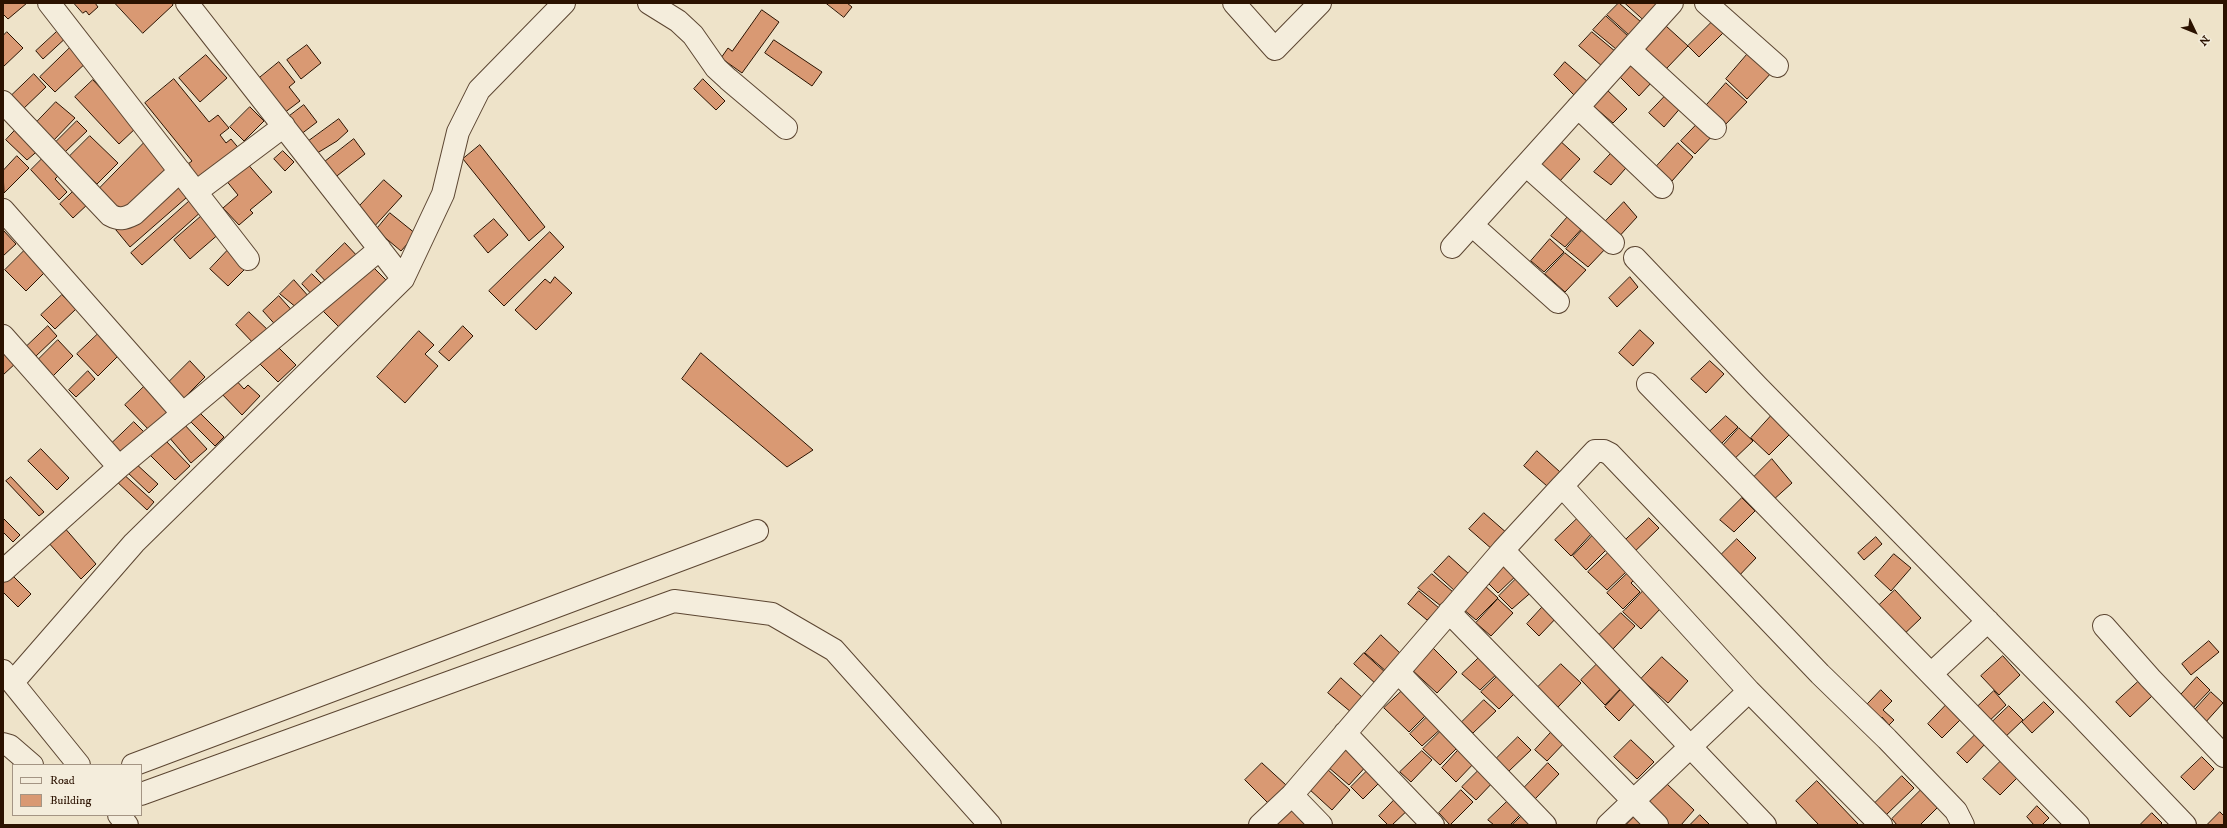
<!DOCTYPE html>
<html>
<head>
<meta charset="utf-8">
<style>
  body { margin:0 }
  #map { position:relative; width:2227px; height:828px; overflow:hidden; background:#eee3c9; font-family:"IM FELL DW Pica",serif }
  canvas { display:block }
  .frame { position:absolute; inset:0; border:4px solid #2b1200; pointer-events:none }
  .legend { position:absolute; left:12px; top:764px; width:130px; height:52px; box-sizing:border-box; background:#f4eddc; border:1px solid #a49584; margin:0; padding:5px 7px; list-style:none; font-size:12px; color:#2b1200 }
  .legend li { display:flex; align-items:center; gap:8px; height:20px }
  .legend b { width:20px; border:1px solid #a49584 }
  .north { position:absolute; left:2175px; top:12px; width:40px; height:40px; -webkit-text-stroke:3px #f4eddc; paint-order:stroke; rotate:133deg; font-size:11px; font-weight:700; line-height:16px; text-align:center; color:#2b1200 }
  .north::after { content:''; display:block; margin:auto; width:14px; height:18px; background:#2b1200; clip-path:polygon(50% 0,100% 100%,50% 72%,0 100%) }
</style>
</head>
<body>
<div id="map">
<canvas width="2227" height="828"></canvas>
<div class="frame"></div>
<ul class="legend">
<li><b style="height:5px;background:#f4eddc"></b>Road</li>
<li><b style="height:11px;background:#d99973"></b>Building</li>
</ul>
<div class="north">N</div>
</div>
<script>
const g = document.querySelector('canvas').getContext('2d');
g.lineJoin = 'round';
function paint(path, color) {
  g.fillStyle = color;
  g.fill(path, 'evenodd');
}
function strokePath(path, color, width, dash) {
  g.strokeStyle = color;
  g.lineWidth = width;
  g.lineCap = dash ? 'butt' : 'round';
  g.setLineDash(dash || []);
  g.stroke(path);
}
const building = new Path2D(`
  M3,3H27L8,19L3,14Z
  M74,3H95L98,7L89,15L86,11L83,13Z
  M115,3H172L173,5L143,33Z
  M826,3H847L852,7L844,17Z
  M1619,3L1641,22L1630,36L1607,15Z
  M1625,3H1654L1657,5L1644,20Z
  M762,10L779,22L742,73L721,58L728,48L732,51Z
  M1606,16L1628,36L1616,49L1593,30Z
  M1717,17L1728,28L1699,57L1688,46Z
  M1666,26L1688,46L1666,69L1645,49Z
  M62,27L69,35L43,59L36,51Z
  M7,32L23,48L3,67V36Z
  M1592,32L1616,52L1603,67L1579,46Z
  M774,40L822,72L812,86L765,53Z
  M75,43L90,59L55,92L40,77Z
  M307,45L321,63L301,79L287,60Z
  M1751,50L1773,71L1747,99L1726,79Z
  M206,55L227,78L200,102L179,78Z
  M279,62L295,82L289,87L300,101L284,113L252,84Z
  M1565,62L1588,82L1575,96L1554,75Z
  M1632,63L1652,82L1639,96L1619,76Z
  M34,74L46,87L22,110L10,97Z
  M174,79L209,122L218,115L229,128L220,135L226,143L231,139L241,151L202,182L188,164L192,161L145,103Z
  M703,79L725,101L716,110L694,89Z
  M93,80L137,127L119,144L75,97Z
  M1726,83L1747,102L1724,126L1704,108Z
  M1606,89L1627,109L1613,123L1592,105Z
  M1668,93L1683,105L1664,127L1649,113Z
  M56,102L75,118L53,141L35,124Z
  M304,105L317,122L296,138L283,121Z
  M250,107L264,121L244,141L230,127Z
  M339,119L348,131L337,141L314,155L306,143Z
  M1702,119L1716,132L1695,154L1681,141Z
  M77,121L87,131L65,152L56,142Z
  M20,125L41,148L27,160L6,140Z
  M90,136L118,163L97,184L69,157Z
  M354,139L365,154L333,179L322,164Z
  M1558,139L1580,159L1559,182L1537,163Z
  M144,143L171,170L123,212L99,189Z
  M1678,143L1693,157L1672,181L1656,167Z
  M480,145L545,227L529,241L463,159Z
  M1616,148L1632,161L1611,185L1594,172Z
  M283,151L294,162L285,171L274,159Z
  M46,155L62,172L55,179L67,192L59,200L31,170Z
  M17,156L29,168L4,193L3,171Z
  M245,161L272,192L250,210L253,213L239,225L223,208L238,195L225,179Z
  M181,175L194,191L130,247L116,230Z
  M384,180L402,196L372,229L354,212Z
  M77,188L89,203L73,218L60,204Z
  M193,198L203,210L142,265L131,253Z
  M1624,202L1637,217L1616,240L1602,225Z
  M1572,212L1586,224L1565,247L1551,236Z
  M205,213L221,232L190,259L174,240Z
  M390,213L416,234L401,251L376,230Z
  M494,219L508,235L488,253L474,236Z
  M1586,226L1608,246L1588,267L1566,249Z
  M3,230L16,244L3,256Z
  M550,232L564,247L504,306L489,291Z
  M1550,239L1564,252L1544,272L1531,261Z
  M345,243L360,259L331,287L316,271Z
  M27,248L48,269L26,291L5,270Z
  M228,250L246,268L228,286L210,269Z
  M1565,253L1586,270L1565,292L1545,274Z
  M370,264L386,280L339,327L323,311Z
  M312,274L328,290L317,300L302,284Z
  M555,277L572,293L536,330L515,310L545,279L550,283Z
  M1630,277L1638,287L1617,307L1609,298Z
  M294,280L310,298L297,308L280,294Z
  M62,295L76,309L55,329L41,315Z
  M279,296L296,315L280,330L263,311Z
  M249,312L270,332L256,346L236,325Z
  M48,326L57,336L36,356L26,347Z
  M463,326L473,336L449,361L439,352Z
  M1640,330L1654,343L1633,366L1619,353Z
  M419,331L434,345L425,354L438,366L405,403L377,377Z
  M98,334L119,355L98,376L77,354Z
  M58,340L73,356L50,379L35,363Z
  M273,342L296,365L278,382L255,359Z
  M3,347L17,362L3,375Z
  M701,353L813,450L787,467L682,379Z
  M190,361L205,377L181,401L166,385Z
  M1710,361L1724,374L1706,393L1691,379Z
  M88,371L95,379L76,397L69,390Z
  M234,378L244,389L248,385L260,396L242,415L220,392Z
  M148,383L173,409L150,431L125,405Z
  M197,410L224,437L215,446L188,419Z
  M1726,416L1738,427L1716,449L1704,437Z
  M1771,416L1790,434L1769,455L1751,438Z
  M134,422L147,435L123,458L110,445Z
  M183,423L207,449L191,463L168,436Z
  M1739,428L1753,441L1730,463L1718,451Z
  M165,440L190,466L175,480L150,455Z
  M41,449L69,478L57,490L28,461Z
  M1537,451L1560,472L1547,486L1524,466Z
  M1772,459L1792,483L1772,501L1753,478Z
  M134,462L158,484L149,493L126,471Z
  M121,472L154,502L147,510L114,479Z
  M11,477L44,512L39,516L6,481Z
  M1742,498L1755,511L1734,532L1720,520Z
  M1484,513L1508,534L1493,550L1469,529Z
  M3,518L20,535L13,542L3,532Z
  M1578,518L1592,533L1571,556L1555,540Z
  M1649,518L1659,528L1629,557L1619,546Z
  M63,526L96,564L81,579L47,541Z
  M1594,534L1608,548L1586,570L1573,556Z
  M1876,537L1882,544L1864,560L1858,553Z
  M1737,539L1756,558L1735,580L1716,560Z
  M1608,553L1626,572L1607,590L1588,572Z
  M1894,554L1911,568L1891,591L1875,576Z
  M1449,556L1469,574L1455,591L1434,572Z
  M1501,564L1520,572L1498,593L1486,581Z
  M9,572L31,594L18,607L3,592V578Z
  M1629,572L1636,578L1631,583L1640,592L1623,609L1607,593Z
  M1432,574L1453,592L1441,606L1418,588Z
  M1520,575L1535,589L1512,609L1499,596Z
  M1484,585L1498,598L1476,620L1463,609Z
  M1645,589L1662,607L1641,629L1623,612Z
  M1895,590L1921,618L1899,639L1873,611Z
  M1419,591L1439,608L1427,620L1408,604Z
  M1498,599L1513,613L1491,636L1476,623Z
  M1548,601L1560,614L1539,636L1527,624Z
  M1621,613L1635,626L1613,649L1598,636Z
  M1381,635L1402,655L1387,672L1365,653Z
  M2209,641L2219,652L2191,675L2182,664Z
  M1432,647L1457,672L1437,693L1411,669Z
  M1485,652L1502,669L1480,690L1462,674Z
  M1364,653L1386,673L1377,685L1354,664Z
  M2003,656L2020,675L1999,695L1981,676Z
  M1662,657L1688,681L1668,703L1641,679Z
  M1601,660L1625,684L1605,705L1581,680Z
  M1561,664L1581,683L1558,707L1538,687Z
  M1503,671L1520,688L1499,709L1481,692Z
  M2197,677L2210,690L2191,710L2178,698Z
  M1341,678L1363,698L1351,712L1328,693Z
  M2138,682L2152,696L2130,717L2116,702Z
  M1626,684L1640,698L1619,721L1605,707Z
  M1403,690L1428,713L1409,732L1384,708Z
  M1881,690L1892,701L1883,710L1894,720L1889,725L1882,717L1875,724L1861,711Z
  M1994,691L2006,705L1985,725L1973,711Z
  M2211,692L2223,703L2204,724L2192,713Z
  M1484,700L1496,711L1473,733L1462,722Z
  M1949,702L1963,717L1942,738L1928,724Z
  M2044,702L2054,712L2032,733L2022,722Z
  M2009,706L2023,720L2002,740L1988,726Z
  M1432,712L1445,725L1422,746L1410,734Z
  M1446,726L1461,744L1440,765L1423,749Z
  M1556,727L1568,739L1547,761L1535,750Z
  M1977,733L1986,743L1967,763L1957,753Z
  M1518,737L1531,750L1509,771L1496,759Z
  M1631,740L1654,762L1637,779L1614,757Z
  M1349,743L1369,763L1349,785L1328,767Z
  M1463,745L1477,760L1456,782L1442,768Z
  M1422,751L1432,760L1411,782L1400,772Z
  M2202,757L2214,769L2194,790L2181,777Z
  M2002,760L2018,777L2000,795L1983,779Z
  M1262,763L1286,785L1268,803L1245,780Z
  M1548,763L1559,774L1535,799L1524,788Z
  M1484,765L1497,778L1476,800L1462,787Z
  M1371,767L1383,779L1363,799L1351,787Z
  M1326,768L1350,790L1332,810L1309,789Z
  M1902,776L1914,788L1886,815L1874,804Z
  M1817,781L1859,825H1819L1796,801Z
  M1665,782L1694,810L1681,825H1669L1646,803Z
  M1461,790L1473,802L1450,825L1439,813Z
  M1921,790L1938,807L1920,825H1897L1892,819Z
  M1400,794L1412,806L1392,825H1388L1379,816Z
  M1512,797L1524,811L1510,825H1494L1488,820Z
  M1295,802L1318,825H1276L1274,822Z
  M2037,806L2049,818L2042,825H2034L2027,817Z
  M1526,812L1538,825H1512Z
  M2220,812L2224,816V825H2207Z
  M2152,813L2162,823L2160,825H2140Z
  M1636,815L1646,825H1626Z
  M1700,815L1710,825H1690Z`);
const minor = new Path2D(`
  M49,3L248,259
  M187,3L403,279
  M649,3L678,21L693,35L716,68L728,79L786,128
  M1234,3L1275,49L1320,3
  M1706,3L1777,66
  M1630,50L1715,128
  M3,102L110,215C119,220 124,219 134,214L180,171
  M1578,107L1662,187
  M1526,165L1613,243
  M196,192L284,126
  M3,210L183,414
  M1472,225L1558,302
  M1452,247L1672,3
  M1635,258L1757,386L2076,711L2185,825
  M3,336L119,467
  M1648,384L2078,825
  M1562,486L1595,451H1604L1610,454L1820,674L1887,739L1956,811L1963,825
  M1503,550L1765,825
  M3,571L119,467L380,249
  M1449,612L1657,825
  M2104,626L2150,678L2224,756
  M3,671L79,765
  M1398,672L1545,825
  M1931,674L1988,621
  M13,682L134,543L403,279L443,194L458,132L479,90L564,3
  M1345,733L1433,825
  M3,744L10,746L32,765
  M133,765L757,531
  M141,794L674,601L772,614L834,650L990,825
  M1292,795L1321,825
  M119,815L127,825
  M1260,825L1292,795L1503,550L1562,486L1749,691L1881,825
  M1608,825L1749,691`);
paint(building, '#d99973');
strokePath(building, '#2b1200', 1);
strokePath(minor, '#5c4632', 24);
strokePath(minor, '#f4eddc', 22);
</script>
</body>
</html>
